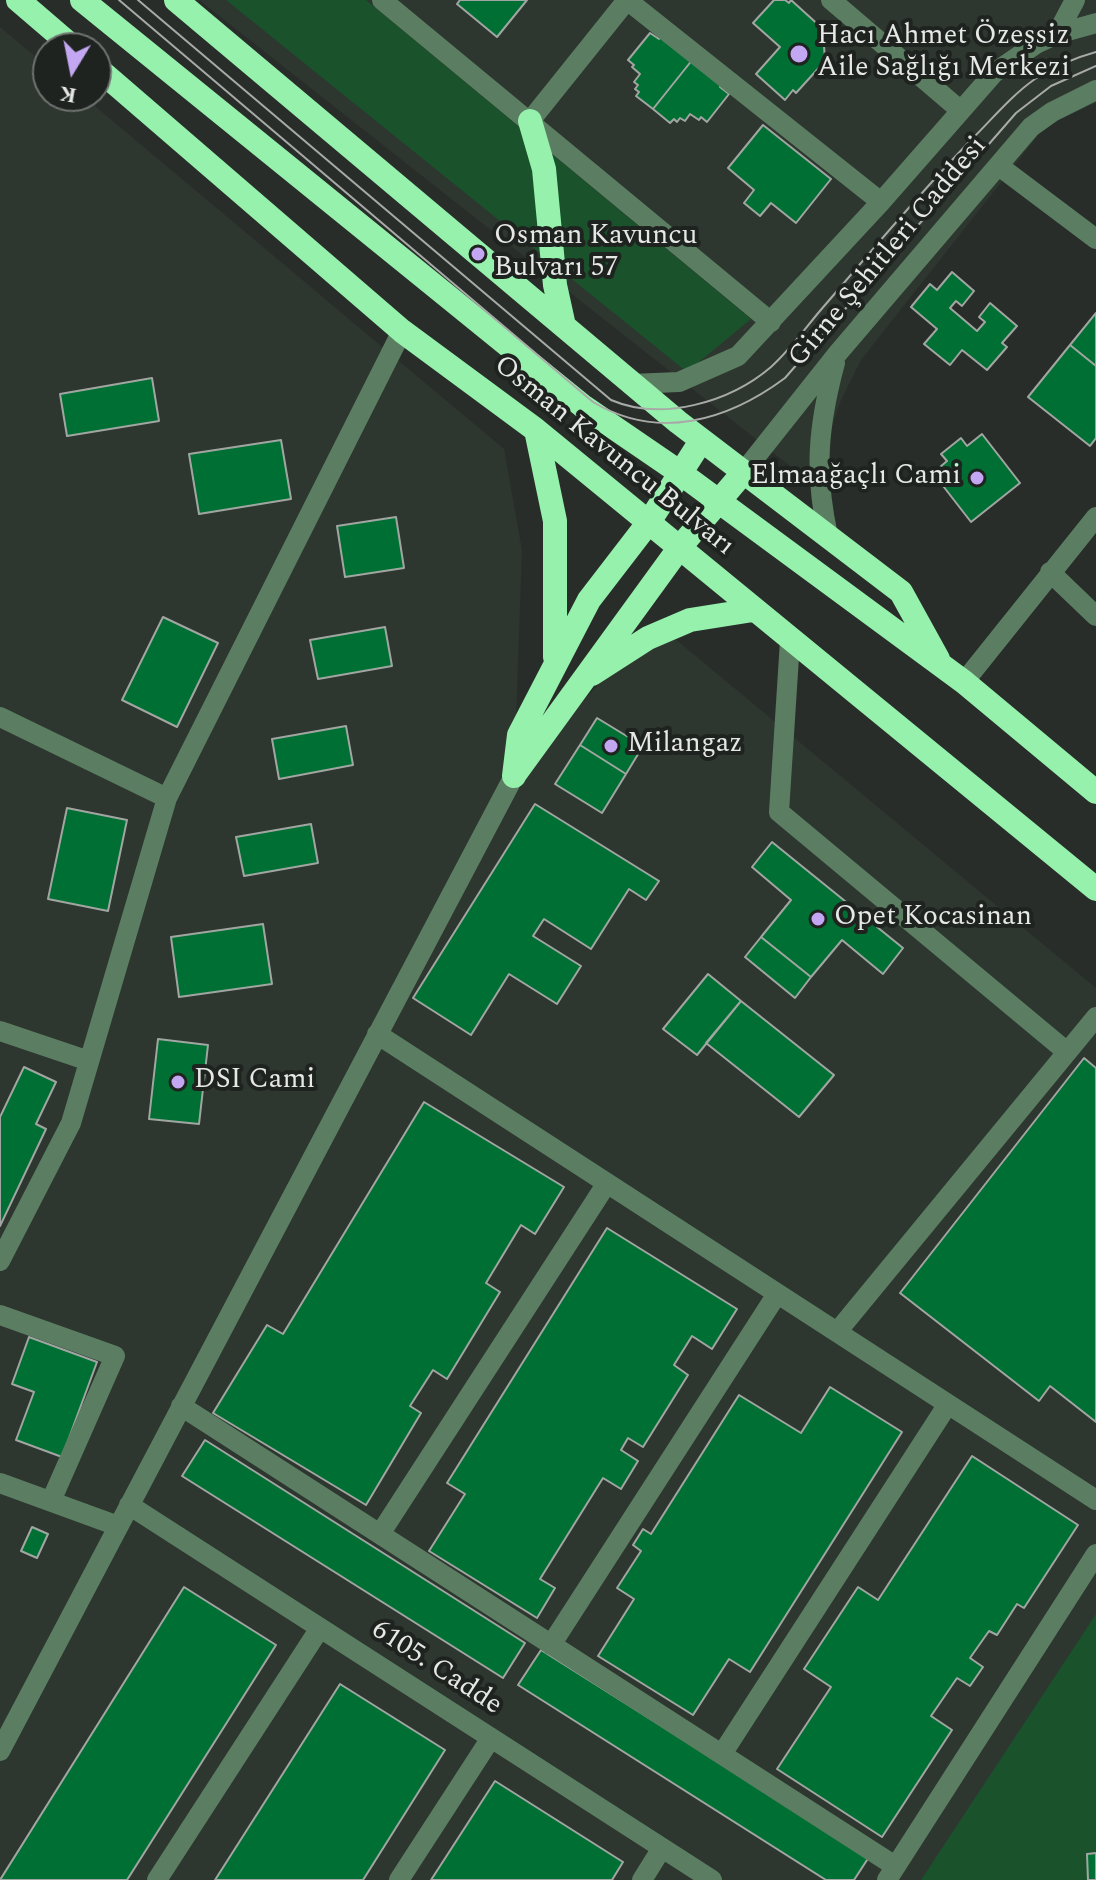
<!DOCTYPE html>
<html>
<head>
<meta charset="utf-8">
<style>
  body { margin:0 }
  #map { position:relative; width:1096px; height:1880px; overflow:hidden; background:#292d2a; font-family:Spectral,serif }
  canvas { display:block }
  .north { position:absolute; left:32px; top:32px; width:80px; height:80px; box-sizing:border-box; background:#1f2320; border:2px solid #6f726f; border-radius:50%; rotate:190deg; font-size:22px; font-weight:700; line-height:32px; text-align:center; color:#e6e8e6 }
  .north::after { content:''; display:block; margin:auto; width:28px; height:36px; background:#c3a7f2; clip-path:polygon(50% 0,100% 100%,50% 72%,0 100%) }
</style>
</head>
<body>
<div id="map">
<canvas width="1096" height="1880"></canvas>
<div class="north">K</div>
</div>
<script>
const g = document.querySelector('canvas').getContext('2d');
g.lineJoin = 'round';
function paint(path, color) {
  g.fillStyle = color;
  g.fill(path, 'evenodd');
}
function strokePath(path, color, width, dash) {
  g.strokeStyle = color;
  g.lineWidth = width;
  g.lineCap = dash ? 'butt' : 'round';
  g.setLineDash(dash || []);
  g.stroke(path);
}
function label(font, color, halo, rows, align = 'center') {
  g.font = font + ' Spectral,serif';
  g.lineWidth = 8;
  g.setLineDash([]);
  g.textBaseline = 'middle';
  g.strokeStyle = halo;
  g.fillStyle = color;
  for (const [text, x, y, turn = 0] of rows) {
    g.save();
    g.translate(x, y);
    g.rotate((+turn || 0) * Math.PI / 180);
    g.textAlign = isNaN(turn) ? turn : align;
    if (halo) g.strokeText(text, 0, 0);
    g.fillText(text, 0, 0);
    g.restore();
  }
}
const built = new Path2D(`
  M199,0H1096V103L1061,119L1040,133L861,360L841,400L833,423L829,447L828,496Z
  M0,27L48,67V96H83L504,449L522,550L514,775L656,623L1096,988V1880H0Z`);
const green = new Path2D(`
  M226,0H366L751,319L687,372Z
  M1096,1614V1880H921Z`);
const building = new Path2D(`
  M460,0H527L497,37L457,4Z
  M774,0H785L789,3L791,0L823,29L825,61L796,93L793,90L785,100L756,74L780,47L753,23Z
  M650,33L659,39L662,34L693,59L653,109L636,96L639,92L635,89L638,85L634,82L640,74L632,67L634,65L628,60Z
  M693,59L724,83L720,87L729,94L707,122L701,117L699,120L690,114L685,121L680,118L677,122L674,119L670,123L653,109Z
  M763,125L831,179L796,223L771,203L760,216L744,203L754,190L728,168Z
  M952,272L974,291L962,306L956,301L950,308L977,331L985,322L979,317L990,303L1017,326L1002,343L1007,347L987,370L962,350L950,365L924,344L937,329L911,307L930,284L937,290Z
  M1096,313V366L1070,345Z
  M1070,345L1096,366V438L1090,446L1028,397Z
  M152,378L159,421L67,436L60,394Z
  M982,434L1020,483L971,522L933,473L947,461L941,454L961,438L967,446Z
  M281,440L291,499L199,514L189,454Z
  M396,517L404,568L345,577L337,526Z
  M163,617L218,643L177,727L122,700Z
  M385,627L392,666L318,679L310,640Z
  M597,718L643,746L626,774L580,745Z
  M346,726L353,765L279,779L272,739Z
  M580,745L626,774L602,813L555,784Z
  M535,804L659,881L646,900L629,889L591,949L544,919L533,936L581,966L557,1004L509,974L471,1035L413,998Z
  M67,808L127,820L108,911L48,899Z
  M311,824L318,863L244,876L236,837Z
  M772,842L903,948L883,974L842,940L811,977L761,937L791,900L752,867Z
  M263,924L272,984L179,997L171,937Z
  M761,937L811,977L795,998L745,957Z
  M708,974L741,1001L697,1055L663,1029Z
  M741,1001L834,1075L799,1117L706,1043Z
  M158,1039L208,1045L199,1124L149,1119Z
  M1084,1058L1096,1068V1422L1050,1386L1039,1401L900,1293Z
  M24,1067L56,1082L36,1124L46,1129L0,1226V1117Z
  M424,1102L564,1187L535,1234L521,1225L486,1283L500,1292L447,1379L433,1370L410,1406L421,1413L366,1505L213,1413L267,1325L283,1334Z
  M607,1228L737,1309L712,1349L692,1336L674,1365L688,1375L643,1447L628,1438L621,1450L638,1461L621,1489L603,1478L540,1579L555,1588L537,1618L429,1551L465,1494L447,1483Z
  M29,1337L97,1362L62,1457L16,1440L34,1392L12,1384Z
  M830,1387L902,1432L750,1672L729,1659L693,1715L598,1656L634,1599L617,1588L641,1551L633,1545L643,1529L651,1534L739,1395L801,1433Z
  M205,1440L525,1643L503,1678L182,1476Z
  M972,1456L1078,1525L1024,1608L1017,1604L997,1635L989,1631L970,1658L983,1667L970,1686L957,1678L931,1716L952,1730L882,1837L777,1769L831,1687L804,1669L858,1587L878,1600Z
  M32,1527L48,1534L37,1558L21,1551Z
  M184,1587L276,1645L127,1880H0Z
  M541,1650L869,1857L854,1880H826L518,1685Z
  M340,1684L445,1750L363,1880H215Z
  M495,1781L623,1862L612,1880H431Z
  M1096,1853V1880H1088L1087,1854Z`);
const minor = new Path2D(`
  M382,0L771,322
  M831,0L960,110
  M1057,34L1075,0
  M530,121L627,0L881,202
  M999,166L1096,239
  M631,384L679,382L738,356L881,202L994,73L1036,44L1057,34L1096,23
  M742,474L838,353L1031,127L1052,112L1096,90
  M828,536C814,472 818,426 835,363
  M1050,572L1096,616
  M790,641L779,812L1067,1052
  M964,682L1096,517
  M0,717L167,798
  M0,1031L89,1061
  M377,1034L1096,1500
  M0,1261L71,1123L167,798L402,331
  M0,1315L115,1356L51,1501
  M837,1332L1096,1017
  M181,1406L895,1866
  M0,1483L118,1526
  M129,1505L712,1880
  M380,1534L607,1183
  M551,1645L777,1294
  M0,1751L514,776
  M722,1754L948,1404
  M157,1880L320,1628
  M399,1880L491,1738
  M642,1880L662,1848
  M887,1880L1096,1554`);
const highway = new Path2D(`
  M18,0L74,48
  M82,0L584,407L679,472L964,682L1096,792
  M176,0L678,422L901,592L938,659
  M96,67L402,331L536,430L1096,889
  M530,121L544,169L555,285L564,326
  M536,430L555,521V657
  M592,674L648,638L690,620L753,610
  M515,774L680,547L742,474
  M514,776L519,735L589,600L649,522L701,441`);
const tram = new Path2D(`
  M119,0L593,402C658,441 727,421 785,378L1016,113L1051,86L1096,66
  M138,0L611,400C662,422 730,402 771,367C789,351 804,330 819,312C870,253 919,193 973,138C993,118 1012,95 1035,79C1054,67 1074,58 1096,52`);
const markers = [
  [799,54,10,"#c3a7f2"],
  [478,254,8,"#c3a7f2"],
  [977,478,8,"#c3a7f2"],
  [611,746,8,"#c3a7f2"],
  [818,919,8,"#c3a7f2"],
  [178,1082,8,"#c3a7f2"]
];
const poiNames = [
  ["Hacı Ahmet Özeşsiz",817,38],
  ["Aile Sağlığı Merkezi",817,70],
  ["Osman Kavuncu",494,238],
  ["Bulvarı 57",494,270],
  ["Elmaağaçlı Cami",961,478,"right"],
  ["Milangaz",627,746],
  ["Opet Kocasinan",834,919],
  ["DSI Cami",194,1082]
];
const streetNames = [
  ["Girne Şehitleri Caddesi",889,253,-50],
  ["Osman Kavuncu Bulvarı",613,457,39],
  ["6105. Cadde",436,1669,33]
];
paint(built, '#2d362f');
paint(green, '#1a522c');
paint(building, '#006f33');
strokePath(building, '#a1a6a2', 2);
strokePath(minor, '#5b7e62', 20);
strokePath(highway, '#96f1ad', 24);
strokePath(tram, '#a8aaa8', 2);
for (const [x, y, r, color] of markers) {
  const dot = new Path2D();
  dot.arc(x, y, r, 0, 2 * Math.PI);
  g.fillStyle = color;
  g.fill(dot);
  strokePath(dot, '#1f2320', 3);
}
label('28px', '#e6e8e6', '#1f2320', poiNames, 'left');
label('28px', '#e6e8e6', '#1f2320', streetNames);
</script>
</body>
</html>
